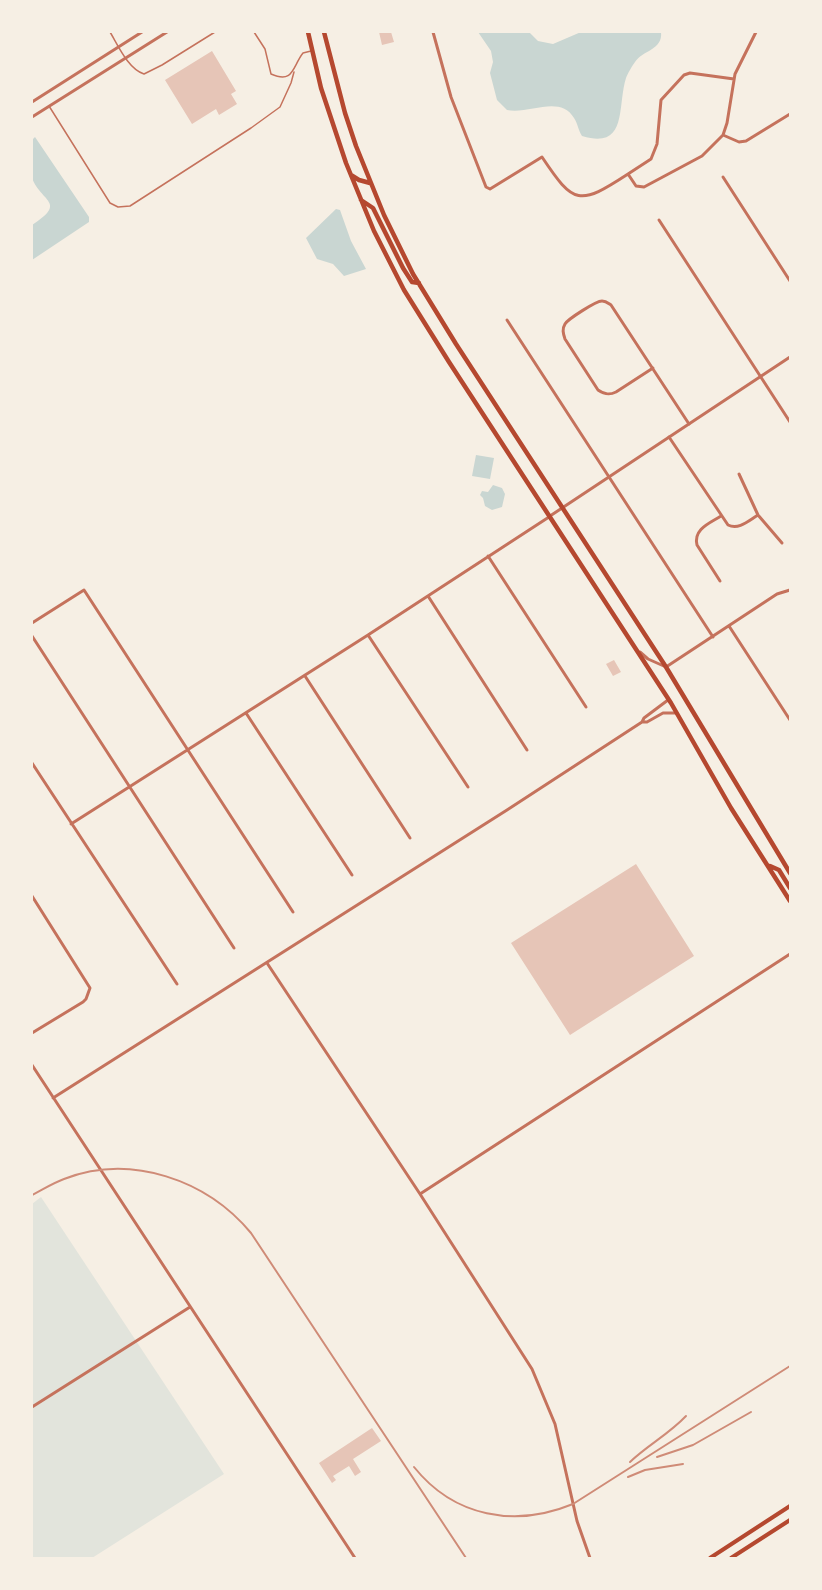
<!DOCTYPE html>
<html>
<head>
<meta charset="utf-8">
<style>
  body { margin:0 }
  #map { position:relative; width:822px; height:1590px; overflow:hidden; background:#f6efe4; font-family:Mulish,sans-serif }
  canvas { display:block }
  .frame { position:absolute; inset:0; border:33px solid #f6efe4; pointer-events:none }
</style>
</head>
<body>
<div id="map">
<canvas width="822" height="1590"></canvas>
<div class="frame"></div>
</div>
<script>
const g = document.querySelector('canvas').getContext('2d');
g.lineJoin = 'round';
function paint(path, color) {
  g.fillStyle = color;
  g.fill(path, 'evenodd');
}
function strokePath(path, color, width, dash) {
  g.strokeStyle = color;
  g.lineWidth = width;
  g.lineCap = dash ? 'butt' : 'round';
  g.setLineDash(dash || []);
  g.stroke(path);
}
const green = new Path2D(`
  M41,1197L224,1474L92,1558H32V1204Z`);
const water = new Path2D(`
  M478,32H529L538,41L553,44L581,32H661C663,50 643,50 635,62C632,66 628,73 626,78C617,107 628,150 582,136C578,130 578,124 574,118C560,94 528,115 507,110L497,100L490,73L493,62L491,51Z
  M35,137L89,217V222L32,260V225C68,202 41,202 32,178C28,168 31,151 32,140Z
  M336,209L340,210L351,241L366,269L344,276L333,264L317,259L306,238Z
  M476,455L494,458L490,479L472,476Z
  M493,485L502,488L505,494L502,507L492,510L485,506L483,498L480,495L482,491L488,492Z`);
const building = new Path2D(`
  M379,32H391L394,42L382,45Z
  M212,51L236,91L231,94L237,104L219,115L216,109L192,124L165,80Z
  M614,660L621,672L613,676L606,664Z
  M636,864L694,956L570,1035L511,943Z
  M372,1428L381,1441L353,1459L361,1472L355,1476L349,1466L333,1476L336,1480L332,1483L319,1463Z`);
const service = new Path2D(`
  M110,32C118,45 128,69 144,74L162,65L215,32
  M254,32L265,49L271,74C294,84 292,67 303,53L311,51
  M49,106L110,203L118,207L130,206L251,128L280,107L291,83L294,72`);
const minor = new Path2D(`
  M433,32L451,97L486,187L490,189L542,157C574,205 579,206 628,174L636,186L644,187L702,156L723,135L727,123L735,74L756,32
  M723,135L739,142L746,141L790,114
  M628,174L651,159L657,144L661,100L684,75L690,73L734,79
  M723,177L790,281
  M659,220L790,422
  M507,320L713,637
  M653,368L616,392C610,395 605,395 598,390L565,339C563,333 562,329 565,324C568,319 596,301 602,301C606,301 608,303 611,305L689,424
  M669,437L728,525C739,530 748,521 758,515
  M739,474L758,515L782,543
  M488,556L586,707
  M720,581L697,545C693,529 710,523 721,516
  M428,596L527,750
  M32,623L84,590L293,912
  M729,626L790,720
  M368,635L468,787
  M32,636L234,948
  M640,652L648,659L666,667L777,594L790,590
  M305,676L410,838
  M246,713L352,875
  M642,722H647L663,713H677
  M32,763L177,984
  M71,824L368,635L549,517
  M32,896L90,988L86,999L83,1002L32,1033
  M267,963L420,1194L532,1369L555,1424L577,1521L590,1558
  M32,1065L355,1558
  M53,1098L507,810L642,722L644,718L668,700
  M420,1194L790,954
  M32,1407L190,1307`);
const tertiary = new Path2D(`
  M32,102L142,32
  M32,117L167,32
  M550,516L790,357`);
const secondary = new Path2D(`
  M710,1558L790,1506
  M731,1558L790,1520`);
const primary = new Path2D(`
  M308,32L321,88L346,163L374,231L404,290L449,362L671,703L731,808L790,901
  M324,32L345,113L356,146L384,215L413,274L456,344L666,667L790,873
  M351,175L359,180L370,183
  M361,200L373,208L403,268L412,282L419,283
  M770,866L779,870L790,888`);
const rail = new Path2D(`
  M32,1195C42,1190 53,1183 64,1179C131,1153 207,1180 251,1233L466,1558
  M657,1457L693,1445L751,1412
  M630,1462C648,1445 669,1434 686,1416
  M414,1467C454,1517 515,1528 573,1504L790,1366
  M628,1477L645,1470L683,1464`);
paint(green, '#e2e4dc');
paint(water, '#c9d6d2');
paint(building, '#e6c5b7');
strokePath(service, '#c5725c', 1.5);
strokePath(minor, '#c5725c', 3);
strokePath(tertiary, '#c5725c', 3);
strokePath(secondary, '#b5482f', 4);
strokePath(primary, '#b5482f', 4.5);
strokePath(rail, '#cf8b77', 2);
</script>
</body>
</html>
